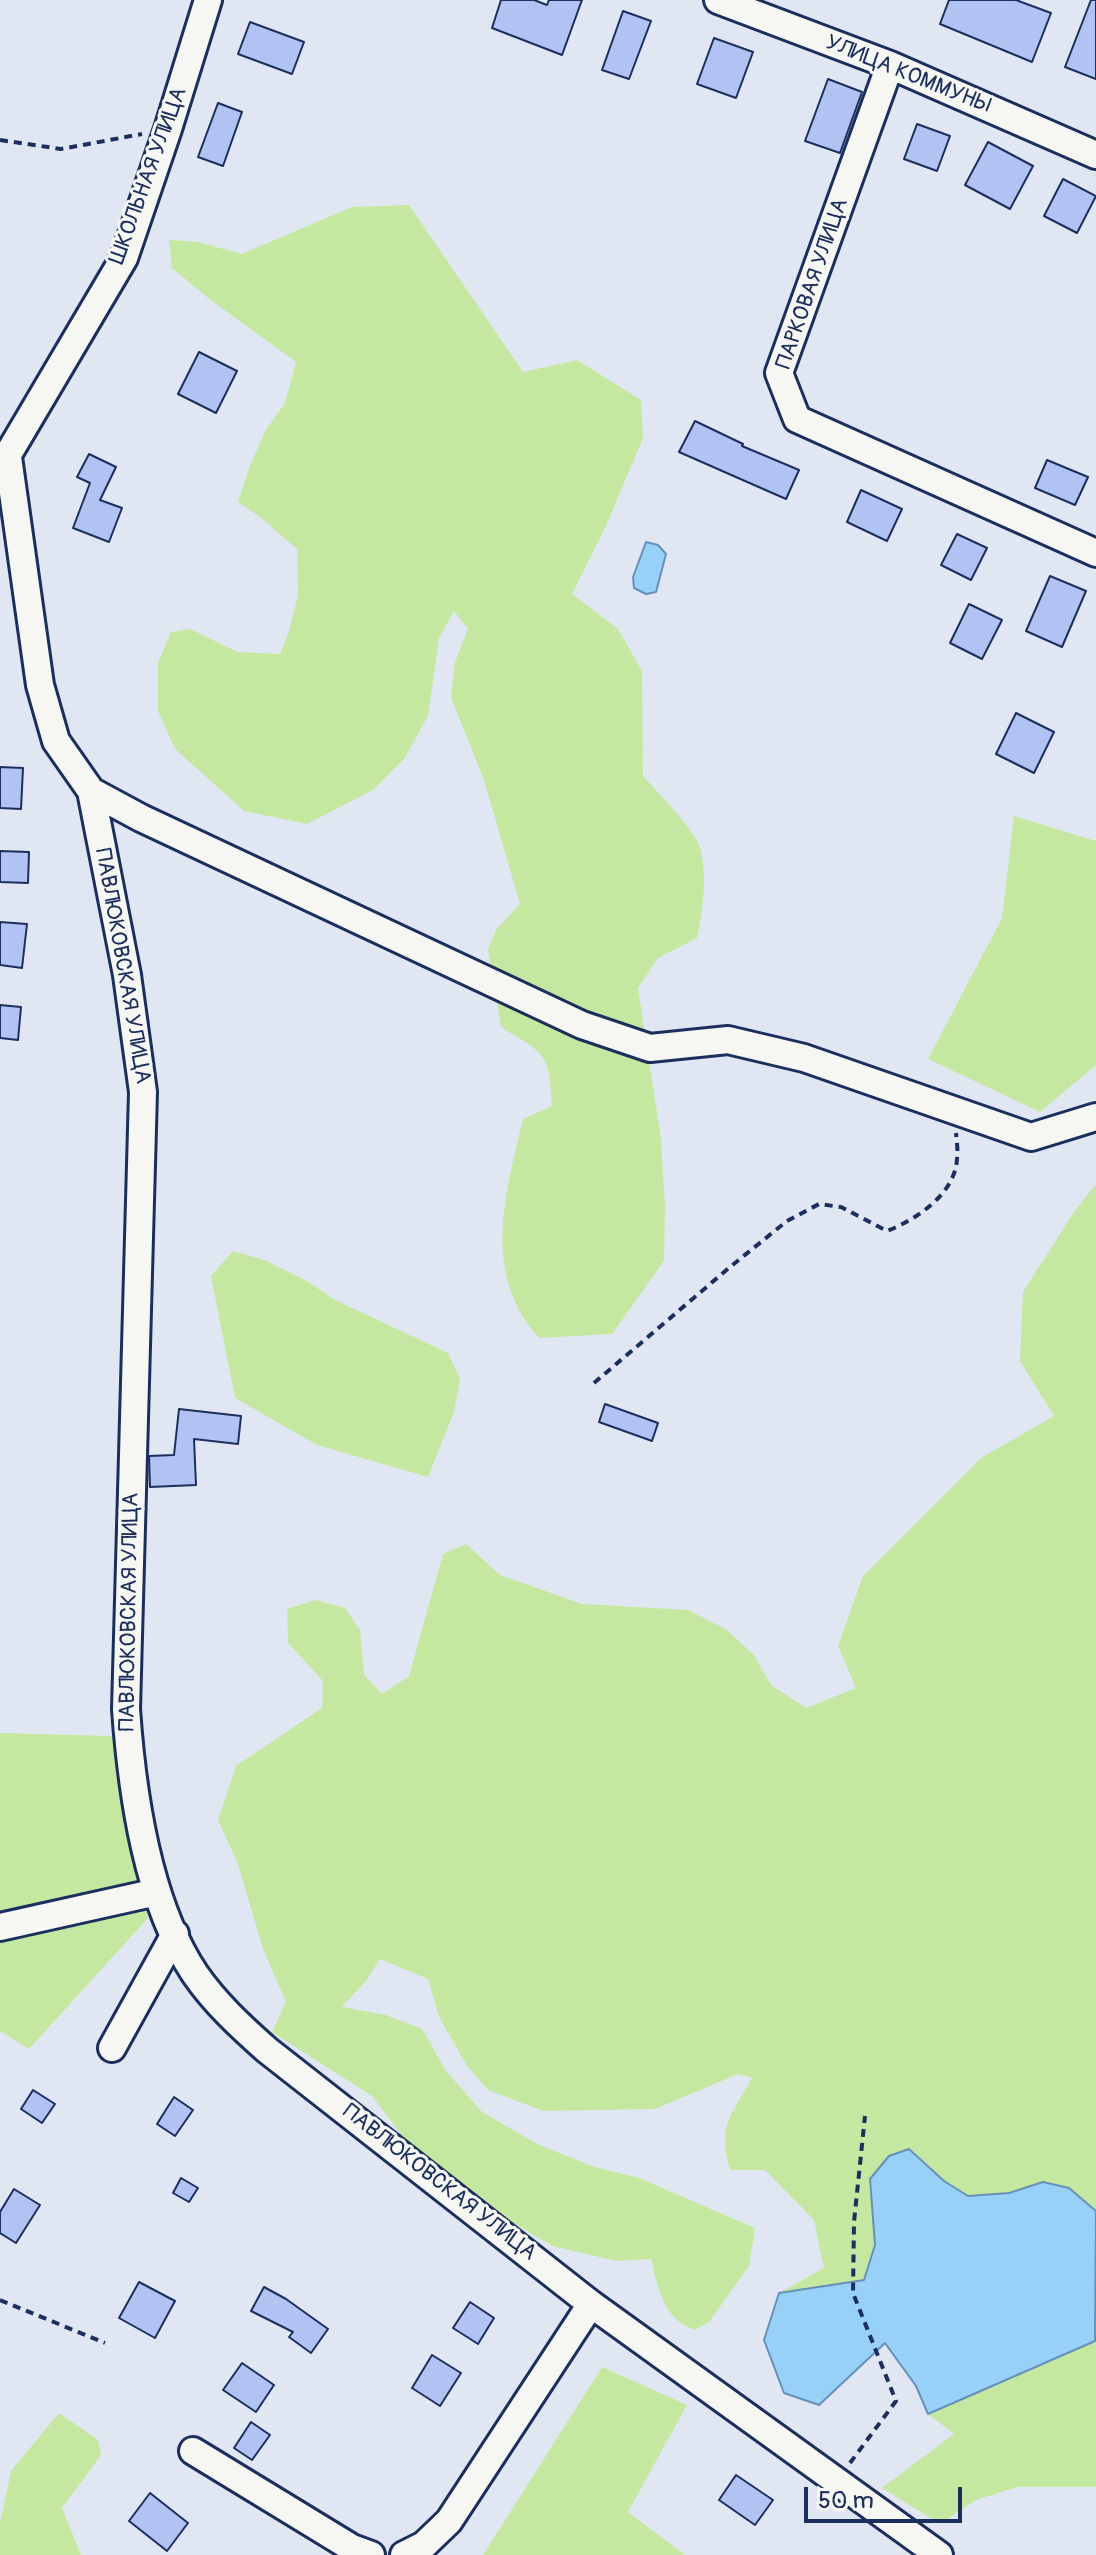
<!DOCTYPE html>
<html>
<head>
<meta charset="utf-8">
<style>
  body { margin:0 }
  #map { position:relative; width:1096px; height:2555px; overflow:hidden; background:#e1e7f2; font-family:Pangolin,sans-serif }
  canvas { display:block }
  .scale { position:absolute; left:804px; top:2487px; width:158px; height:36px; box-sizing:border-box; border:4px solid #1b2f5e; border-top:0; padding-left:10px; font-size:24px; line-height:28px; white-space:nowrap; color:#1b2f5e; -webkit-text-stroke:6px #f6f6f2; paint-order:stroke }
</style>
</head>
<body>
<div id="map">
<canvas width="1096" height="2555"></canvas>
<div class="scale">50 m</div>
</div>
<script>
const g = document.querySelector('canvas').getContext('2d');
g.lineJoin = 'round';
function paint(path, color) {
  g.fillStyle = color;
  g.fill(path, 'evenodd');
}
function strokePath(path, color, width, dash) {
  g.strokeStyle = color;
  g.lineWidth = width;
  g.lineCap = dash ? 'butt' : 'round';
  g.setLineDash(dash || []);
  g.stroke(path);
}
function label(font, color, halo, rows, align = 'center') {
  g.font = font + ' Pangolin,sans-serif';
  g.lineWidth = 6;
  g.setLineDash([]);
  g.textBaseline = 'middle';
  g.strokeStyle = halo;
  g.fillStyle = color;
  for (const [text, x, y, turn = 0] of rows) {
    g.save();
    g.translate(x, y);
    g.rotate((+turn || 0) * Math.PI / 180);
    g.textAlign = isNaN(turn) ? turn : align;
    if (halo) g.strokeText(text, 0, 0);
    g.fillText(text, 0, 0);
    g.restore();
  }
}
const green = new Path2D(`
  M409,205L523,372L577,360L641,400L643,438L605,528L572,594L618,629L642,671L643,776C658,793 696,830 701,851C707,879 703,910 697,938L658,958L638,988L661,1139L665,1206L664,1261L612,1334L539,1338C481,1272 505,1195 523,1119L552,1106C549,1052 546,1055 501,1027L488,949L496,930L520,904L484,780L451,698L455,662L468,629L454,611L439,638L428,716L404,759L373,790L307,824L244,811L175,749L158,711V663L171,632L190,629L238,652L280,654L288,634L298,596L297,549L260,517L238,502L249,468L265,431L285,403L296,362L208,298L172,268L169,240L198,242L242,254L352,207Z
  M1014,816L1096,841V1065L1040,1112L928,1059L1002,918Z
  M1096,1184V2211L1092,2206L1043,2182C1025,2188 987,2200 969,2196C953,2193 921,2161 908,2149L870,2179L875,2245L864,2280L779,2293L824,2268L814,2220L765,2170H730C717,2125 732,2114 752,2078L738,2074L655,2109L543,2111L488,2090L467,2066L439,2017L428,1979L380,1959L366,1981L342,2007L386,2015L422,2029L446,2071L482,2112L537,2144L594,2167L639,2178L755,2228L749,2266L709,2322L694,2330C663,2318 658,2289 651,2259L616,2261L552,2246L455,2188L415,2153L372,2096L272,2032L286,2002L263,1949L238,1864L218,1820L236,1766L322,1708L323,1681L288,1643L287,1609L315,1600L345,1608L360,1630L364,1675L382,1694L409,1676L443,1554L466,1544L500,1575L582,1604L688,1610L727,1630L754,1655L771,1685L806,1708L856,1688L838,1646L863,1576L981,1458L1054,1416L1020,1361L1023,1292L1074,1212Z
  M233,1251L264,1260L307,1281L335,1300L448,1353L460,1378L454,1412L428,1477L317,1445L235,1398L211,1276Z
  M0,1733L112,1736L148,1918L29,2049L0,2031Z
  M1096,2340V2487H1017L976,2500L940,2524L882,2488L954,2434L928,2414Z
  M602,2367L687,2405L628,2512L685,2555H483Z
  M59,2413L98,2440L101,2455L62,2508L81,2555H0V2523L11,2471Z`);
const water = new Path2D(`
  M646,542L658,545L666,554L656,592L646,594L634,588L633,577Z
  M909,2149L944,2181L968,2196L1009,2193L1043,2182L1069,2188L1096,2211L1095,2341L928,2414L916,2386L885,2343L819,2405L784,2393L764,2340L779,2293L864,2280L875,2245L870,2179L889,2156Z`);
const building = new Path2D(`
  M501,0H534L547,5L549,0H582L562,55L492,28Z
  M949,0H1016L1051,13L1032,62L940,24Z
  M1091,0H1096V79L1065,67Z
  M623,11L651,21L629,79L602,70Z
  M250,22L304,42L292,74L238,54Z
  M714,38L753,52L736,98L697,84Z
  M828,79L862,92L840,153L805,141Z
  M218,103L242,112L223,166L198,157Z
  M917,124L950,136L937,171L904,159Z
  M988,142L1033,166L1010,209L965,185Z
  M1063,179L1096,196L1077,233L1044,216Z
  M199,352L237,371L216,413L178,394Z
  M695,421L743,444L742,446L799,470L786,499L679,452Z
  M89,454L116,467L100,500L122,508L109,542L73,528L90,483L77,477Z
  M1047,460L1088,477L1075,505L1035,488Z
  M861,490L902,509L887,541L847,522Z
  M957,534L987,548L971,580L941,565Z
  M1050,576L1086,591L1062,647L1026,631Z
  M969,604L1002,620L982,659L950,643Z
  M1016,713L1054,732L1034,773L996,754Z
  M0,767L23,768L21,809L0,808Z
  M0,851L29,852L28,883L0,882Z
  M0,922L27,924L22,968L0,965Z
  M0,1005L21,1007L18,1040L0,1038Z
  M605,1404L658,1423L652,1441L599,1422Z
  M179,1409L241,1416L238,1444L194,1439L196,1485L150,1487L149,1456L174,1455Z
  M33,2090L55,2104L42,2123L21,2109Z
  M174,2097L193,2110L175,2136L157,2124Z
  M181,2178L198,2188L189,2202L173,2193Z
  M14,2189L40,2205L16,2243L0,2233V2212Z
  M139,2282L175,2301L155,2338L119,2318Z
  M264,2287L286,2299L328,2329L311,2353L289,2337L293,2332L251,2311Z
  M470,2302L494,2318L478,2344L453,2328Z
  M432,2355L461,2373L440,2406L412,2388Z
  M242,2363L274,2385L256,2412L223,2390Z
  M251,2422L270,2435L252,2460L234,2448Z
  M736,2475L773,2500L755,2525L719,2500Z
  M150,2493L188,2523L167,2551L129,2521Z`);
const path = new Path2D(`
  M0,140L61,149L142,134
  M594,1383L730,1267L787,1221L819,1204L841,1207L887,1231C917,1219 955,1194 957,1159C958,1151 957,1142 956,1133
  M0,2300L105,2343
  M850,2463L896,2401L853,2293L854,2222L865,2116`);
const minor = new Path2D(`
  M718,0L890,65L1096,155
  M890,65L779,373L797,419L1096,553
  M8,457L40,685L56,741L91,791L127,975L143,1092L126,1709C132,1794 147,1902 195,1974C215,2003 241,2027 267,2050L591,2304L939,2555
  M0,468L124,258L168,129L208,0
  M91,791L141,818L582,1025L650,1048L728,1040L804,1058L1031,1137L1096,1117
  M0,1927L157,1892
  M112,2048L175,1934
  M193,2451L352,2548L371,2555
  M404,2555L424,2545L449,2521L591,2304`);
const streetNames = [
  ["УЛИЦА КОММУНЫ",908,75,22],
  ["ШКОЛЬНАЯ УЛИЦА",149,176,-70],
  ["ПАРКОВАЯ УЛИЦА",813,284,-71],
  ["ПАВЛЮКОВСКАЯ УЛИЦА",122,966,80],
  ["ПАВЛЮКОВСКАЯ УЛИЦА",130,1612,-89],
  ["ПАВЛЮКОВСКАЯ УЛИЦА",439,2183,38]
];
paint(green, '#c5e8a1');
paint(water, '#98d1f8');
strokePath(water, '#6690ba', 2);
paint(building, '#b1c3f2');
strokePath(building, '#1b2f5e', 2);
strokePath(minor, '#1b2f5e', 32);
strokePath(path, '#1b2f5e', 4, [8, 6]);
strokePath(minor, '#f6f6f2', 26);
label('22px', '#1b2f5e', '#f6f6f2', streetNames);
</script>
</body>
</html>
